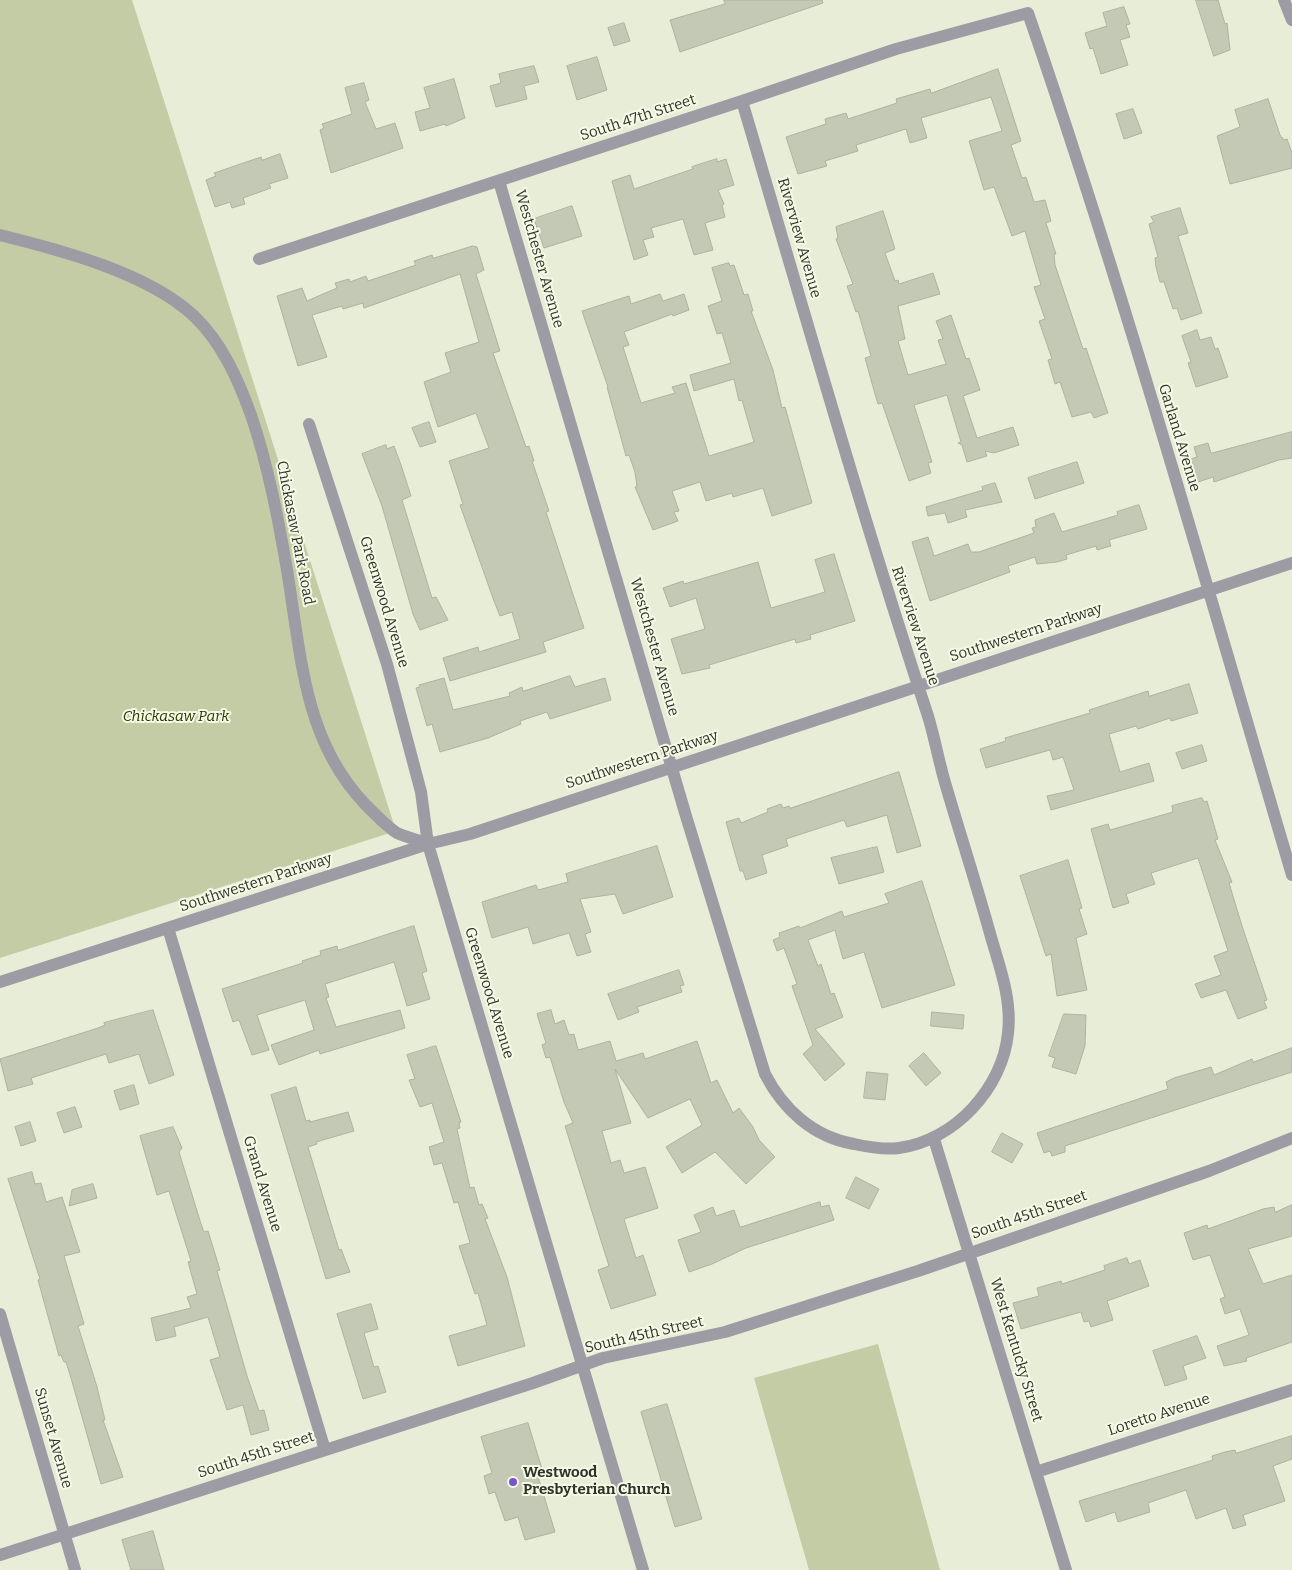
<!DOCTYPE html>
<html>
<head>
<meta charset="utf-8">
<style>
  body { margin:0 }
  canvas { display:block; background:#e8edd8 }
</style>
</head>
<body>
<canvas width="1292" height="1570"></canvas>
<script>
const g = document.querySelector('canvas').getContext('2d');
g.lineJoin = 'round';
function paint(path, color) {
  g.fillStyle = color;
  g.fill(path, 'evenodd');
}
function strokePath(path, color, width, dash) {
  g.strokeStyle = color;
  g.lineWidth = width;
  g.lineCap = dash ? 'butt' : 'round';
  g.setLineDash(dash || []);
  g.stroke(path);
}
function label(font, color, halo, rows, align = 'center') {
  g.font = font + ' Bitter,serif';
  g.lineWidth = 4;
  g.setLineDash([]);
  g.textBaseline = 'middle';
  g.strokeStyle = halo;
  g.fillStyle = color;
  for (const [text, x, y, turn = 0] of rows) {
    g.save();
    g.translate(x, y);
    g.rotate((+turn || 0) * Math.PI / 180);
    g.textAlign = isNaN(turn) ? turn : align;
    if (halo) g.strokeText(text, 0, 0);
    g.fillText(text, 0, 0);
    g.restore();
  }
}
const green = new Path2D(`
  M0,0H132L396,831L0,958Z
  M878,1344L940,1570H809L754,1378Z`);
const building = new Path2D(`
  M724,0H822L823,3L680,52L670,20L725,4Z
  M1196,0H1218L1225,24L1227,23L1230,50L1214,56Z
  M1124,7L1130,24L1126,25L1130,37L1120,40L1128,65L1101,74L1093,48L1090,49L1085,33L1107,26L1103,13Z
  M624,23L630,41L614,46L608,28Z
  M597,57L607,90L577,100L567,66Z
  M534,66L539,82L524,86L527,99L496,107L490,86L501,83L499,74Z
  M998,69L1021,141L1011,145L1022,178L1026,177L1034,202L1045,200L1051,221L1046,223L1056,254H1054L1055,265L1083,349L1086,348L1108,413L1094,418L1091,412L1072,417L1060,382L1055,384L1048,360L1052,359L1039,321L1045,319L1034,287L1041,285L1025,231L1012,236L994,187L984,190L969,141L1002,131L991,97L921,118L927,138L910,143L906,129L856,145L858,151L825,161L827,166L798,174L786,137L826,124L825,119L846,113L848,119L897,103L896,99L930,89L931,93Z
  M454,79L465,118L446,126L445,124L420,131L415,112L430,108L424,88Z
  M364,83L369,100L365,102L376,129L395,123L403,148L331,173L320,130L324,128L322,124L352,114L345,88Z
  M1268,99L1280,135L1284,140L1287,139L1292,153V168L1230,184L1217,136L1240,127L1235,110Z
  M1133,109L1142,133L1124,139L1116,114Z
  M280,154L288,178L269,184L271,188L243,198L245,204L232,208L230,202L215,207L206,180L216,176L214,173L261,157L262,160Z
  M717,159V162L726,159L734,185L718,190L724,204L722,205L725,217L705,223L713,250L694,255L683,219L651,228L654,237L643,240L648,255L634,260L612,181L630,175L634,189L693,169L692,167Z
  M572,206L582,236L544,248L534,219Z
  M1180,208L1188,233L1178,236L1202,313L1181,320L1177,308L1173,309L1164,282H1160L1156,267L1155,258L1158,257L1149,224L1154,222L1151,217Z
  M883,211L895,249L885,253L895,281L898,280L899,284L933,273L940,294L898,306L905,339L898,341L908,375L946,364L938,340L943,339L936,321L951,315L966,359L969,358L980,390L963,396L977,438L1013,427L1019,445L994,453L985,451L987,456L967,462L962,445L958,443L961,442L947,395L914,405L932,462L928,463L931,473L909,481L882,403L878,404L873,387L865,358L871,356L858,311L856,312L847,286L853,284L836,239L838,238L836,227Z
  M473,246L477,247L484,270L476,274L500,351L493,353L526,447L529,446L534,461H532L549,511L546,512L584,628L543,642L546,652L450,681L443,658L478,647L479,652L520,639L512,612L500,616L494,601L460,505L463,504L449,461L489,448L476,413L438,427L424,382L451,372L445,353L479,342L460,274L364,308L363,303L343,309L342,306L312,315L327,357L298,366L277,296L302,288L307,301L337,288L335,283L349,279L350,282L366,276L368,281L416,265L414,261L432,255L433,258Z
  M729,263L730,266L734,265L744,295L748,294L753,311H751L773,370L782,408L785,407L812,503L772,516L763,488L733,497L732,493L706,501L700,482L672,491L679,511L674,512L678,521L653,530L635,487H637L635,472L629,455L626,456L607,387H608L582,311L629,296L631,304L660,294L663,301L684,294L689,310L673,316L672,314L624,332L629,345L623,347L641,403L675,393L672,387L686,383L709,456L754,442L742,400L739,401L734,379L694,391L690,375L731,363L722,333L717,334L708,306L722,301L712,268Z
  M1197,330L1200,340L1211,337L1215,349L1218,348L1228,377L1196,387L1188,363L1191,362L1182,336Z
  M429,422L436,442L420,447L412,428Z
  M1292,432V458L1279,460L1214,482L1213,477L1198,482L1191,459L1197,457L1194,447L1208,443L1211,453Z
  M386,445L387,449L394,446L401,465L411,496L402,500L432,598L436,597L448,620L420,630L413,614L382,506L362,454Z
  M1077,462L1084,483L1035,499L1028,478Z
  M995,483L1002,502L965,510L967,517L948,523L945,513L928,516L926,507L983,490L982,487Z
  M1139,505L1147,529L1109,540L1111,546L1097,550L1096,546L1066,555L1067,559L1057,562L1037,564L1035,557L1008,566L1010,572L930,601L912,542L928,537L934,556L968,544L971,552H979L1034,533L1032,528L1036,527L1035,520L1054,513L1062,532L1118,515L1117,512Z
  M834,554L855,621L810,635L811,639L796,643L795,639L709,665L710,668L682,674L671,639L705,629L696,598L670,607L663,588L683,581L684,584L758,562L771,608L825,592L815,560Z
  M570,676L575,687L605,678L611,700L550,719L547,712L520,721L521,724L488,738L440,752L432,724L427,726L416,688L420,687L419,685L444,678L453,710L510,696L509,693L522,687L523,691Z
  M1189,684L1198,713L1171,721L1170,718L1138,729L1136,726L1109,734L1120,772L1149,763L1154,781L1051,810L1047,796L1074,790L1063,757L1053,760L1050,750L986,768L980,749L1006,741L1005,738L1090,713L1089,710L1148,691L1149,696Z
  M1202,745L1207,761L1182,769L1176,753Z
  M899,772L921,846L897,853L887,815L847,827L844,820L786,839L788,846L762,855L767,873L746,880L743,871H740L726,822L739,818L741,823L768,812L767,809L781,804L783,808L789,806L790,808Z
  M1202,798L1204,802L1207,801L1218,839L1215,840L1232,882L1229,883L1242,926L1267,1000L1264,1001L1267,1008L1238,1019L1226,990L1201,998L1195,984L1221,975L1214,956L1228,951L1198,858L1151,873L1155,884L1126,894L1129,903L1113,908L1091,829L1108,824L1110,830L1173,812L1172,806Z
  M657,846L673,897L623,914L615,894L580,899L591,932L585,934L591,952L577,956L569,933L533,944L528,927L492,938L482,902L536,885L538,890L568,882L566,874Z
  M877,847L884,872L839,884L831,858Z
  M1068,860L1082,908L1079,909L1087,934L1076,938L1087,990L1057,996L1051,954L1046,956L1020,876Z
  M922,881L955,985L882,1008L864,952L843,959L835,930L808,940L818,966L821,964L831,994L834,993L843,1017L815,1029L845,1064L825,1081L803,1054L813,1045L792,986L797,984L784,948L777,951L773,940L780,937L779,933L799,926L800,928L842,911L844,917L889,903L885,894Z
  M414,926L427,971L422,973L430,999L407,1006L394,962L325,984L329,997L326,998L336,1027L400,1010L405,1028L320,1054L319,1050L279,1065L271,1045L314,1030L305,1000L257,1015L269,1050L252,1055L239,1020L233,1022L222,989L303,963L302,961L321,955L320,951L337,946L338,950Z
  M679,970L684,985L680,986L682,992L637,1007L639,1012L618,1020L608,994Z
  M153,1010L174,1075L149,1084L139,1054L109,1063L106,1054L31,1078L33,1084L8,1091L0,1059L98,1028L105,1025L104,1023Z
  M551,1010L555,1024L564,1020L569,1035L574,1034L578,1050L610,1041L616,1061L643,1053L645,1059L697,1041L711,1083L717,1080L733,1113L739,1108L753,1127L759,1140L775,1157L746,1184L715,1152L682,1173L666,1147L702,1125L690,1099L648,1118L615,1069L631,1123L602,1131L611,1163L620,1160L624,1173L645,1167L658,1208L624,1219L636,1258L643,1255L656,1295L611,1309L598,1270L609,1266L565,1126L573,1123L564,1102L550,1057L546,1058L542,1045L546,1043L537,1014Z
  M932,1012L964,1015L963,1029L931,1026Z
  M1064,1014L1086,1015L1085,1046L1076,1074L1052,1067L1055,1058L1049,1056Z
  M436,1046L461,1122L459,1123L460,1128L457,1129L470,1188L474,1187L479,1205L482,1204L488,1218L485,1219L507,1277L525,1346L458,1366L449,1336L487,1325L478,1293L475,1294L459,1246L470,1243L458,1202L454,1203L442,1163L434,1165L429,1147L444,1142L432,1103L420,1107L409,1080L415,1079L407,1055Z
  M1292,1048V1072L1065,1146V1152L1052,1156L1050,1151L1044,1153L1037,1133L1168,1089L1166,1082L1174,1078L1211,1067L1214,1075L1252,1059L1253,1062Z
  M924,1053L941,1073L926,1086L909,1066Z
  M867,1072L888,1074L885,1100L864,1098Z
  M134,1085L139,1104L120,1110L114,1091Z
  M296,1087L306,1121L310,1120V1122L348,1112L354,1131L316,1142L317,1144L308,1147L339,1250L341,1249L350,1272L326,1279L271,1095Z
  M75,1107L82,1127L64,1133L57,1113Z
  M30,1122L36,1141L21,1146L15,1127Z
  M173,1127L182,1148L179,1152L201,1224L204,1232L208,1231L220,1270L217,1271L247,1376L259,1411L264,1410L269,1430L251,1435L243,1405L227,1410L210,1360L220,1357L208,1317L174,1327L176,1336L156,1341L151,1318L191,1308L187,1297L197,1294L188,1262L191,1261L169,1191L157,1195L140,1136Z
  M1002,1133L1023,1144L1012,1163L992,1152Z
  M32,1172L35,1184L41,1183L46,1202L62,1197L80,1252L64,1256L84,1324L78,1326L97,1387L105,1420H103L123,1477L101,1484L71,1378L66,1362H64L61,1355L59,1356L38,1280L40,1279L8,1179Z
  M856,1177L879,1189L869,1209L846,1198Z
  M93,1184L97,1198L69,1206L72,1190Z
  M820,1202L821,1207L829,1205L834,1220L746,1248L712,1264L689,1272L678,1240L701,1232L694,1215L713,1207L716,1216L734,1210L740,1227Z
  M1292,1205V1236L1248,1249L1263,1284L1292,1275V1342L1246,1358L1247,1361L1224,1366L1217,1346L1249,1335L1240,1309L1225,1314L1220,1299L1225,1297L1210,1255L1193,1260L1184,1233L1207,1225L1208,1229L1263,1209L1274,1207L1275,1212Z
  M1127,1258L1129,1264L1140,1260L1149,1286L1107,1301L1113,1320L1091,1327L1089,1321L1084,1322L1081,1312L1021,1329L1013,1303L1039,1296L1037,1288L1061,1281L1062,1284L1105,1270L1104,1266Z
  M371,1304L378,1329L364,1333L374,1367L378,1366L386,1392L363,1399L337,1314Z
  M1197,1336L1206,1358L1183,1366L1187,1379L1165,1386L1153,1351Z
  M667,1404L702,1519L675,1527L641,1412Z
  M528,1423L542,1469L536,1470L555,1532L525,1540L518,1517L505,1521L495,1492L489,1494L484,1476L492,1473L481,1437Z
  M1292,1436V1459L1273,1466L1285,1501L1243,1515L1246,1525L1233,1529L1226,1508L1196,1519L1186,1490L1148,1503L1150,1512L1118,1522L1115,1512L1086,1522L1079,1501L1213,1460L1212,1456L1225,1452L1235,1450L1236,1453Z
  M153,1531L164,1570H131L122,1540Z`);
const minor = new Path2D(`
  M1284,0L1292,20
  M499,181L686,816L765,1074C783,1109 813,1137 854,1144C868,1147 884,1150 899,1148C954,1141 1003,1088 1008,1033C1012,1000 1000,968 991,937C977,886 961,837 946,786C939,763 935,739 928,716C861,513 803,307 742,101
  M0,235C61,250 148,273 194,316C222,343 238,379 251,415C268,465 278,518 287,570C302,660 304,749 375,814C382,821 389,828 397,833C406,837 418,840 428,844
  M259,259L742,101L896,49L1028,13C1126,297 1207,587 1292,875
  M309,424L387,664L421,792L428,844L643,1570
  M168,928L325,1450
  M0,982L428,844L470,834L1292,563
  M934,1139L1066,1570
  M0,1314L75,1570
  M1036,1472L1292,1390
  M0,1555L533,1383L603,1358L725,1332L918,1271L1209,1171L1292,1138`);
const markers = [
  [513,1482,5,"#7953cc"]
];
const streetNames = [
  ["South 47th Street",638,118,-18],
  ["Riverview Avenue",799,238,74],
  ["Westchester Avenue",539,259,74],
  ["Garland Avenue",1179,438,73],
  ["Chickasaw Park Road",295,533,79],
  ["Greenwood Avenue",384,602,73],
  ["Riverview Avenue",915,626,72],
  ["Southwestern Parkway",1026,633,-18],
  ["Westchester Avenue",654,647,74],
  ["Southwestern Parkway",642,760,-18],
  ["Southwestern Parkway",256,883,-18],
  ["Greenwood Avenue",489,993,73],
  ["Grand Avenue",262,1184,73],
  ["South 45th Street",1029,1215,-19],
  ["South 45th Street",644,1335,-13],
  ["West Kentucky Street",1016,1350,73],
  ["Loretto Avenue",1159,1415,-18],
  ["Sunset Avenue",53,1438,74],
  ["South 45th Street",256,1455,-18]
];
const parkNames = [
  ["Chickasaw Park",176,717]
];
const poiNames = [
  ["Westwood",523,1473],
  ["Presbyterian Church",523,1490]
];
paint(green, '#c3cca4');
paint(building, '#c4c9b6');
strokePath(building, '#aeb29f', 1);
strokePath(minor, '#9d9ba4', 12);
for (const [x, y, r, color] of markers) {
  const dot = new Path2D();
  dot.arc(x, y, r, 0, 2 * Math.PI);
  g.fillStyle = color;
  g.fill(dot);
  strokePath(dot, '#f5fae6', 2);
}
label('15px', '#31332b', '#f5fae6', streetNames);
label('italic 15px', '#2e3600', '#f5fae6', parkNames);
label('bold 15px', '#31332b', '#f5fae6', poiNames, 'left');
</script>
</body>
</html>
